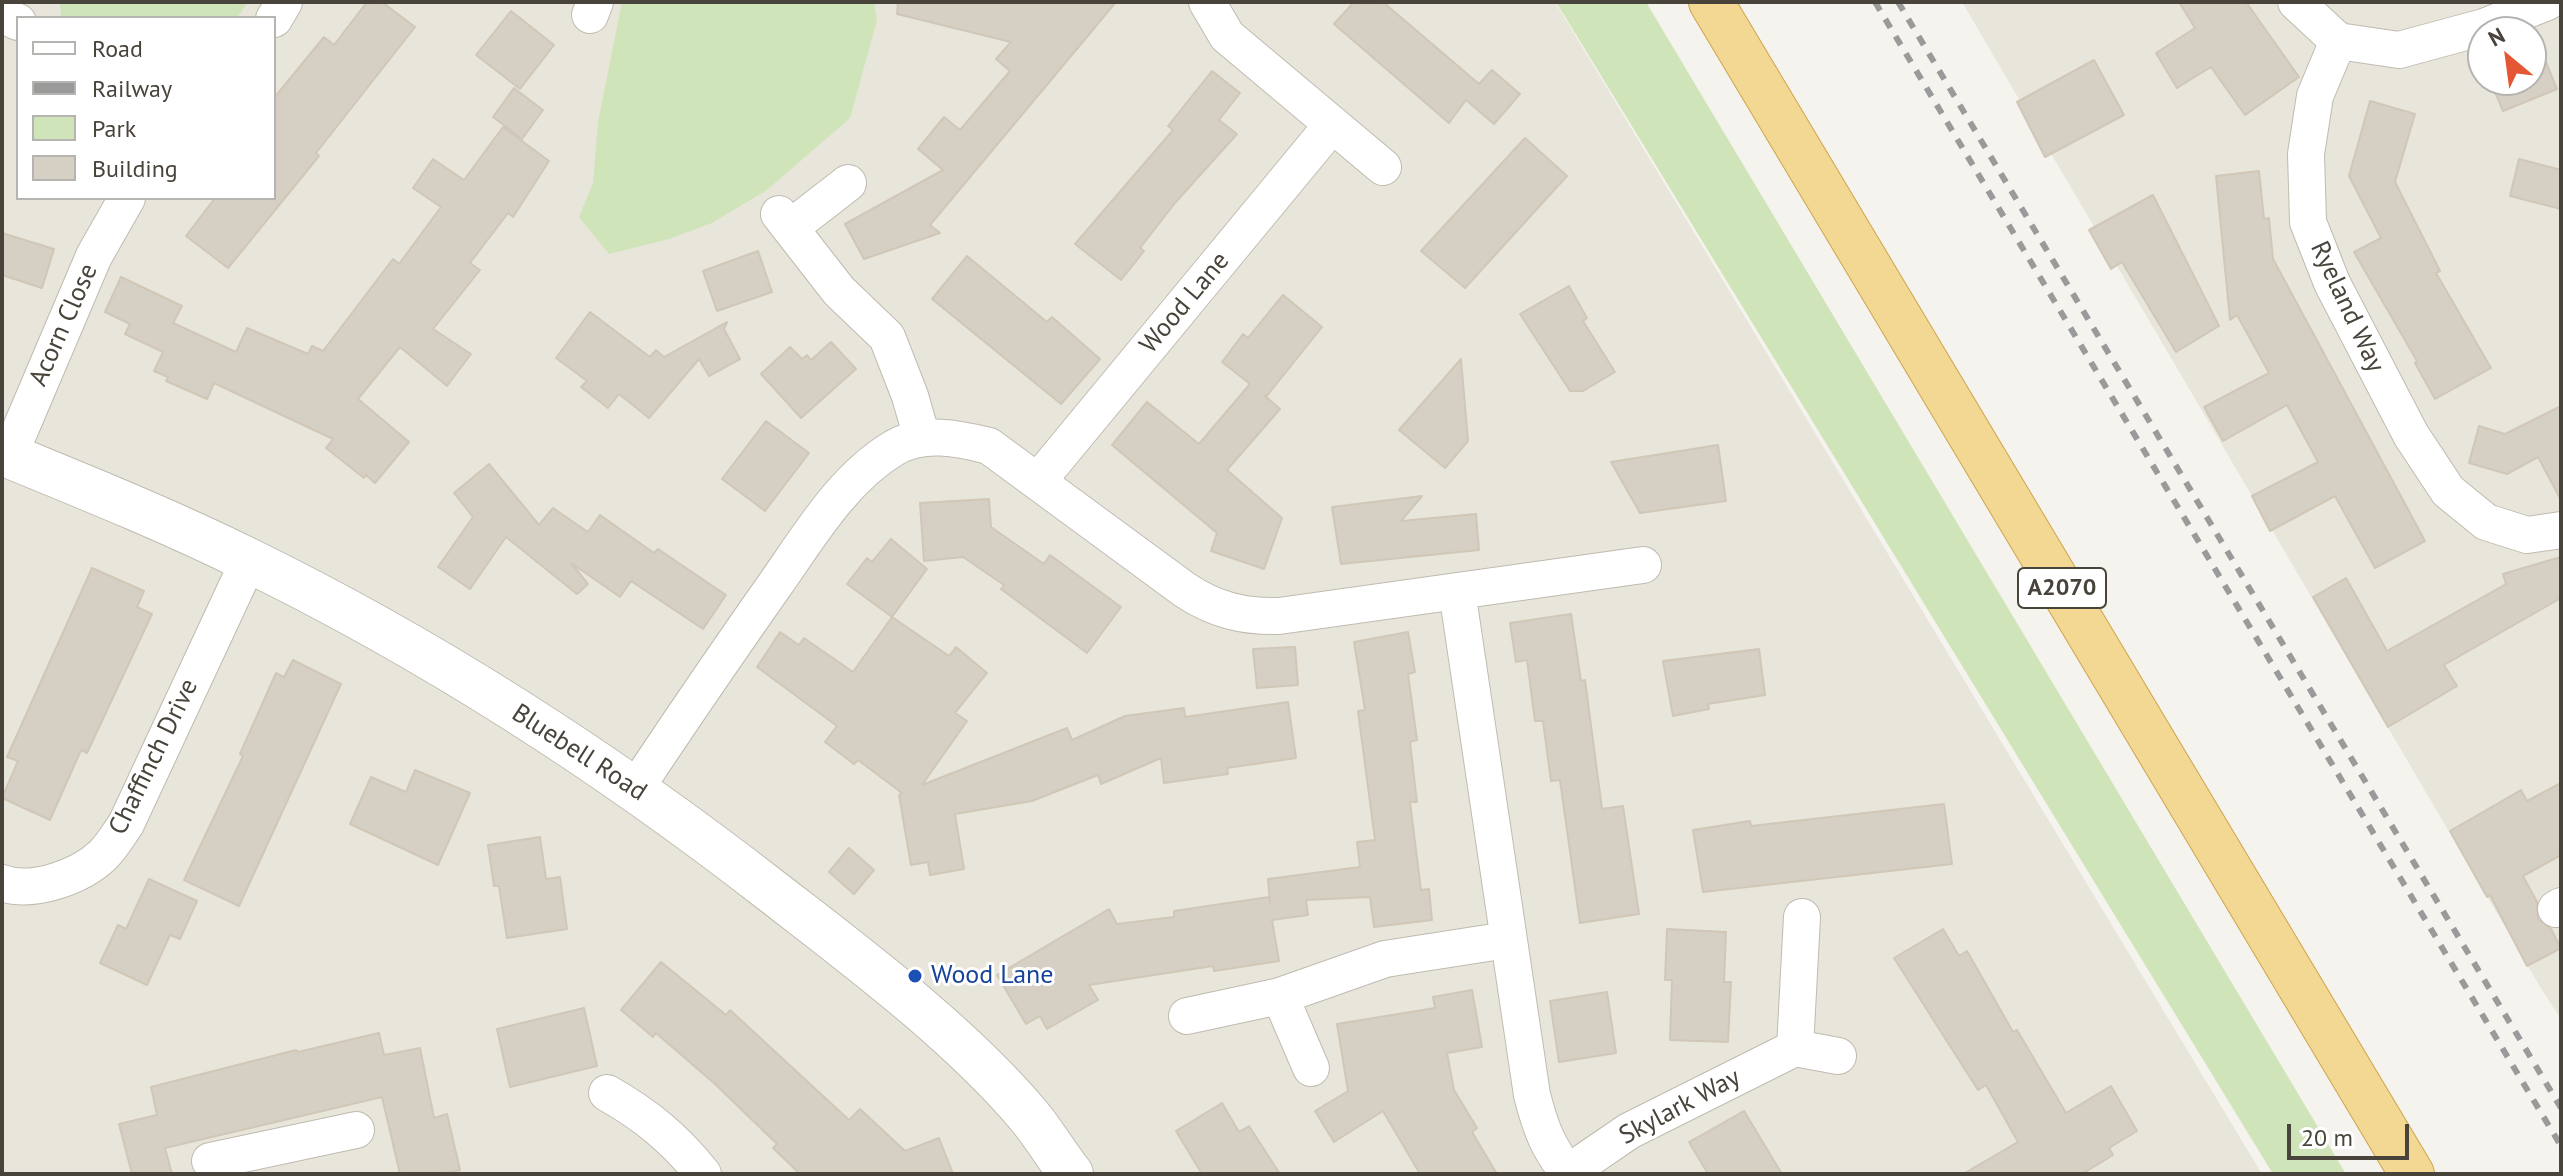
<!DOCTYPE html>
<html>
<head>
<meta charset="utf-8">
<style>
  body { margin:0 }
  #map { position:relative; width:2563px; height:1176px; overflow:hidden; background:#f5f3ed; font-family:"PT Sans",sans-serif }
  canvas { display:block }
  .frame { position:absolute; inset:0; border:4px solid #49443b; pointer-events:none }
  .legend { position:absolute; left:16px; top:16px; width:260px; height:184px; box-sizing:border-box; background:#fff; border:2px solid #b6b4b1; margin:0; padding:10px 14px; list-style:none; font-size:24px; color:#49443b }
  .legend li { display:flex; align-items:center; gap:16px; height:40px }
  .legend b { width:40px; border:2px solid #b6b4b1 }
  .north { position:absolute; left:2467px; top:16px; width:80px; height:80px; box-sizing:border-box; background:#fff; border:2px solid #b6b4b1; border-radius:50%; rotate:331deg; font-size:22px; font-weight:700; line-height:32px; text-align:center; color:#49443b }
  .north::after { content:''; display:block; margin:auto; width:28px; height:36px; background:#e55634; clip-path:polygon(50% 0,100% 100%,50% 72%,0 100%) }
  .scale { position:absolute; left:2287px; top:1124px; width:122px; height:36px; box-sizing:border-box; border:4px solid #49443b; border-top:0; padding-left:10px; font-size:24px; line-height:28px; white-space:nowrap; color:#49443b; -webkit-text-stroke:6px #fff; paint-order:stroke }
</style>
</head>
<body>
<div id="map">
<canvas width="2563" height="1176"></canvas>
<div class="frame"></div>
<ul class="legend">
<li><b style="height:10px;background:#fff"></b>Road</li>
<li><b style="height:10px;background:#9a9a9a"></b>Railway</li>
<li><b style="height:22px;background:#d0e4ba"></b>Park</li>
<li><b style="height:22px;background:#d6cfc3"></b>Building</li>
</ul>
<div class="north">N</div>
<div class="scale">20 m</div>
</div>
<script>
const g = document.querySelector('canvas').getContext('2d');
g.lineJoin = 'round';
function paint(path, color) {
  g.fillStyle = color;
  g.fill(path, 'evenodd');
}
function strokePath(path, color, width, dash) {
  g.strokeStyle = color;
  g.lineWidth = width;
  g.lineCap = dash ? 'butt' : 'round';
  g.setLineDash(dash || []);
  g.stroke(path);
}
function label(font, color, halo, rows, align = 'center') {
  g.font = font + ' "PT Sans",sans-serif';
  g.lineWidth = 6;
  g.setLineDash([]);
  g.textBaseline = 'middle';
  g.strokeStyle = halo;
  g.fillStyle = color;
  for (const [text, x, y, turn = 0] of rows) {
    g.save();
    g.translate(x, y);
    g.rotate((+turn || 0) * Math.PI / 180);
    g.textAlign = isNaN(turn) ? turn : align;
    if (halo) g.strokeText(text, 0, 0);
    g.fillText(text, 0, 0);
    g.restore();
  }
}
const residential = new Path2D(`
  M2,2H1555L2262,1174H2ZM18,18H274V198H18Z
  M1962,2H2561V1019L2542,990ZM2483,32H2531V80H2483Z`);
const green = new Path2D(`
  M60,2H248L237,18H61Z
  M622,2H874L877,20L850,118L767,190L712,223L669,239L609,254L579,217L593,183L598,122Z
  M1556,2H1646L2346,1174H2273Z`);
const building = new Path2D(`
  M367,2H382L415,27L316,153L319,156L228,268L186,236L215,198H274V98L324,37L334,45Z
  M898,2H1116L930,225L940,233L864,259L845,224L943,170L918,149L944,117L960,130L1010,71L996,59L1011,42L897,14Z
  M1354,2H1383L1479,84L1492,70L1520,94L1494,124L1466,100L1449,123L1334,24Z
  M2179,2H2246L2299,77L2245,115L2211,67L2177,88L2156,53L2195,28Z
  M511,11L554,45L520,89L476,55Z
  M2543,55L2557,89L2503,111L2490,80H2531V60Z
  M2094,60L2124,115L2045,157L2017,102Z
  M1212,71L1240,93L1219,120L1237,134L1175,203L1140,248L1144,251L1121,280L1075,244L1173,130L1168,126Z
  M514,88L543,110L522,139L493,117Z
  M2370,101L2415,114L2395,182L2440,271L2436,273L2491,368L2435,399L2415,363L2417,361L2354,252L2381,238L2349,176Z
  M503,127L549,161L513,217L508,213L470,263L480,270L433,329L471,354L447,386L400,347L358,399L409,442L375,483L366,475L364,478L326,448L333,439L214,383L207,399L166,381L168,377L154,371L163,352L125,334L130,324L105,312L121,277L182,306L173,323L236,352L247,328L308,354L312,346L323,351L393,259L399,264L441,207L413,188L433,159L464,180Z
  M1525,138L1567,176L1465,288L1421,251Z
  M2519,159L2561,170V209L2510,196Z
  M2259,171L2264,219L2269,218L2273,259L2425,541L2375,568L2335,496L2270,531L2252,496L2318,462L2287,405L2223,441L2204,407L2269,373L2237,315L2230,320L2216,176Z
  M2153,195L2219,326L2176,352L2122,262L2111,269L2089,230Z
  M2,233L54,249L42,288L2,275Z
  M758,251L772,292L717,311L703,271Z
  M967,256L1047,322L1052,317L1100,359L1061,404L932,299Z
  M1569,286L1587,318L1583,321L1615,372L1583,391H1570L1520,314Z
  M1283,295L1322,327L1266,397L1264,395L1280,409L1227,470L1282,518L1264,569L1211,551L1217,533L1112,445L1147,402L1199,444L1250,384L1222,362L1243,334L1248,338Z
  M590,312L650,357L656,350L664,357L727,322L724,329L740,359L709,376L699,359L649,418L619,394L608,408L581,387L587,381L556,358Z
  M831,342L856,369L801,418L761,374L790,347L802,359L807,355L811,360Z
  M1461,359L1468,441L1445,468L1399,430Z
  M2561,406V500L2538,457L2507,474L2469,463L2479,426L2505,434Z
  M766,421L809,453L765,511L722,479Z
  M1718,445L1726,501L1640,513L1611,462Z
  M489,464L539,525L553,508L588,532L600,515L654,553L658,549L726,595L703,629L631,581L620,597L571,563L588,584L577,594L506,537L470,589L438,567L473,517L454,493Z
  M1422,496L1401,521L1476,514L1479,550L1341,564L1332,507Z
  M989,499L991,527L1044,564L1050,555L1121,607L1087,653L1001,589L1004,585L963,557L924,561L920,503Z
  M891,539L927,569L892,617L847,584L867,558L872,562Z
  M2561,557V598L2444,665L2457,686L2388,727L2313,597L2346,578L2387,651L2506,584L2503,574Z
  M92,568L144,591L137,607L152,614L87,753L81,750L50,820L2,798L18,761L7,757Z
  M1571,614L1581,681L1585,680L1602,809L1623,806L1639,914L1580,923L1560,780L1551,781L1543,721H1535L1527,660L1516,662L1510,623Z
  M892,617L949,656L956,647L987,673L955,713L967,721L922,785L1067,728L1072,740L1125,716L1184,708L1185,717L1288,702L1296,758L1227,768L1228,774L1164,783L1161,758L1101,784L1098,775L1032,801L955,814L964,869L930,875L928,862L911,865L899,795L902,793L858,760L854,764L825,742L837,726L757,667L780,632L799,645L804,638L853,672Z
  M1408,632L1415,672L1408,674L1417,740L1410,742L1417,802H1410L1421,890L1429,889L1432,920L1374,927L1370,897L1306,900L1308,915L1272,920L1279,961L1214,971L1213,966L1089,985L1098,1000L1047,1029L1040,1016L1026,1024L997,975L1109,909L1117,924L1174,917V911L1269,897L1270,904L1268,879L1360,867L1357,842L1375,840L1358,711L1365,710L1354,642Z
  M1295,647L1298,685L1257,688L1253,649Z
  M1759,649L1765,695L1708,704L1709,709L1673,716L1663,661Z
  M293,660L341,684L239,906L184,880L243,756L240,754L276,673L284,677Z
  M415,770L470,793L438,865L350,824L371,777L406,792Z
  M2561,783V855L2523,876L2537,902L2538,919L2551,929L2561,948L2527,966L2490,895L2487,897L2450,831L2521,790L2527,801Z
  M1944,804L1952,864L1703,892L1693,830L1750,821L1751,826Z
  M540,837L546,879L560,877L567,929L507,938L499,886H494L488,845Z
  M849,848L874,870L854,894L829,872Z
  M149,879L197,901L180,939L170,935L147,985L100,963L118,925L126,929Z
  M1667,929L1726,932L1724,982H1731L1728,1042L1670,1040L1672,980H1665Z
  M1943,929L1959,956L1967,951L2013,1032L2017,1030L2066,1113L2111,1086L2137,1131L2109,1148L2113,1155L2082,1174H1963L2018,1142L1986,1085L1978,1090L1894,958Z
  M661,962L726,1015L730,1010L849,1120L860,1109L905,1151L939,1138L953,1174H800L773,1148L777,1144L715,1084L656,1033L653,1037L621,1010Z
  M1472,990L1482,1047L1447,1053L1454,1090L1477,1128L1472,1132L1497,1174H1420L1383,1111L1334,1142L1315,1111L1348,1091L1337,1024L1435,1008L1433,997Z
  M1607,992L1616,1053L1559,1062L1550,1001Z
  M584,1008L597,1066L510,1087L497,1029Z
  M379,1033L384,1055L420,1048L434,1118L447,1114L460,1170L441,1174H400L382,1097L165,1148L172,1174H132L119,1124L157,1115L151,1087L296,1050L298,1052Z
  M1222,1103L1239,1132L1249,1126L1280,1174H1202L1176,1131Z
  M1744,1111L1782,1174H1708L1689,1142Z`);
const minor = new Path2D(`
  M1207,2L1227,36L1383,167
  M2296,2L2338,41L2315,96L2306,154L2308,222L2332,283L2411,435L2448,491L2486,522L2527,535L2561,530
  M2,15L18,22
  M590,15L595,2
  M274,19L284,2
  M2338,41L2399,50L2484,27L2547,2
  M779,214L839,291L887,337L910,396L922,438
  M790,228L848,183
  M9,456L94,256L127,198
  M1038,481L1332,125
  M1457,591L1532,1095C1540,1126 1548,1150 1570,1174
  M636,788C681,720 727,653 774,586C808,538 842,479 894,448C923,431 958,438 989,446L1185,590C1215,610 1244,617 1279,616L1643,565
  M2,883C32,894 80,877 103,855C112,846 119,834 126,824L249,560
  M2556,909L2561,906
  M1280,996L1311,1068
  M1187,1016L1280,996L1385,959L1507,940
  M1795,1048L1802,917
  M607,1093C646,1115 675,1139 703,1174
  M210,1161L356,1130
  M1566,1174L1629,1131L1795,1048L1838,1056`);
const tertiary = new Path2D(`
  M2,453C85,487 167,520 248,560C434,651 610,765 773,892C857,957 960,1034 1029,1116C1044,1134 1056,1155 1071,1174`);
const trunk = new Path2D(`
  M1711,2L2412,1174`);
const rail = new Path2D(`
  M1875,2L2561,1146
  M1898,2L2561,1108`);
const markers = [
  [915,976,8,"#1a4fb4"]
];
const shields = [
  [2062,588,88]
];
const shieldNames = [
  ["A2070",2062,588]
];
const streetNames = [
  ["Wood Lane",1185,303,-50],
  ["Ryeland Way",2347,307,65],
  ["Acorn Close",64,325,-66],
  ["Bluebell Road",579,753,33],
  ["Chaffinch Drive",154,757,-64],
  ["Skylark Way",1680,1107,-28]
];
const transitNames = [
  ["Wood Lane",931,976]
];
paint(residential, '#e8e5db');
paint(green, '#d0e4ba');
paint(building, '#d6cfc3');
strokePath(building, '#d0c7b7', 2);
strokePath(minor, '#c0bbb0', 38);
strokePath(tertiary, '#c0bbb0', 46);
strokePath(trunk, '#cfa44d', 46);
strokePath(minor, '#fff', 36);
strokePath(tertiary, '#fff', 44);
strokePath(trunk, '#f2d892', 44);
strokePath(rail, '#9a9a9a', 6, [10, 10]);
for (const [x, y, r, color] of markers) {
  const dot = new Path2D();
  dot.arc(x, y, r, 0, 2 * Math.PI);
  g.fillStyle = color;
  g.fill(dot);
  strokePath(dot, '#fff', 3);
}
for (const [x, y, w] of shields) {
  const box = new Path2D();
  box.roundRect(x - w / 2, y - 20, w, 40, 6);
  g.fillStyle = '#fff';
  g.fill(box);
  strokePath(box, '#49443b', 2);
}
label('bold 24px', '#49443b', null, shieldNames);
label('26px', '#49443b', '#fff', streetNames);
label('26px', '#164399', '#fff', transitNames, 'left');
</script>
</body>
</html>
